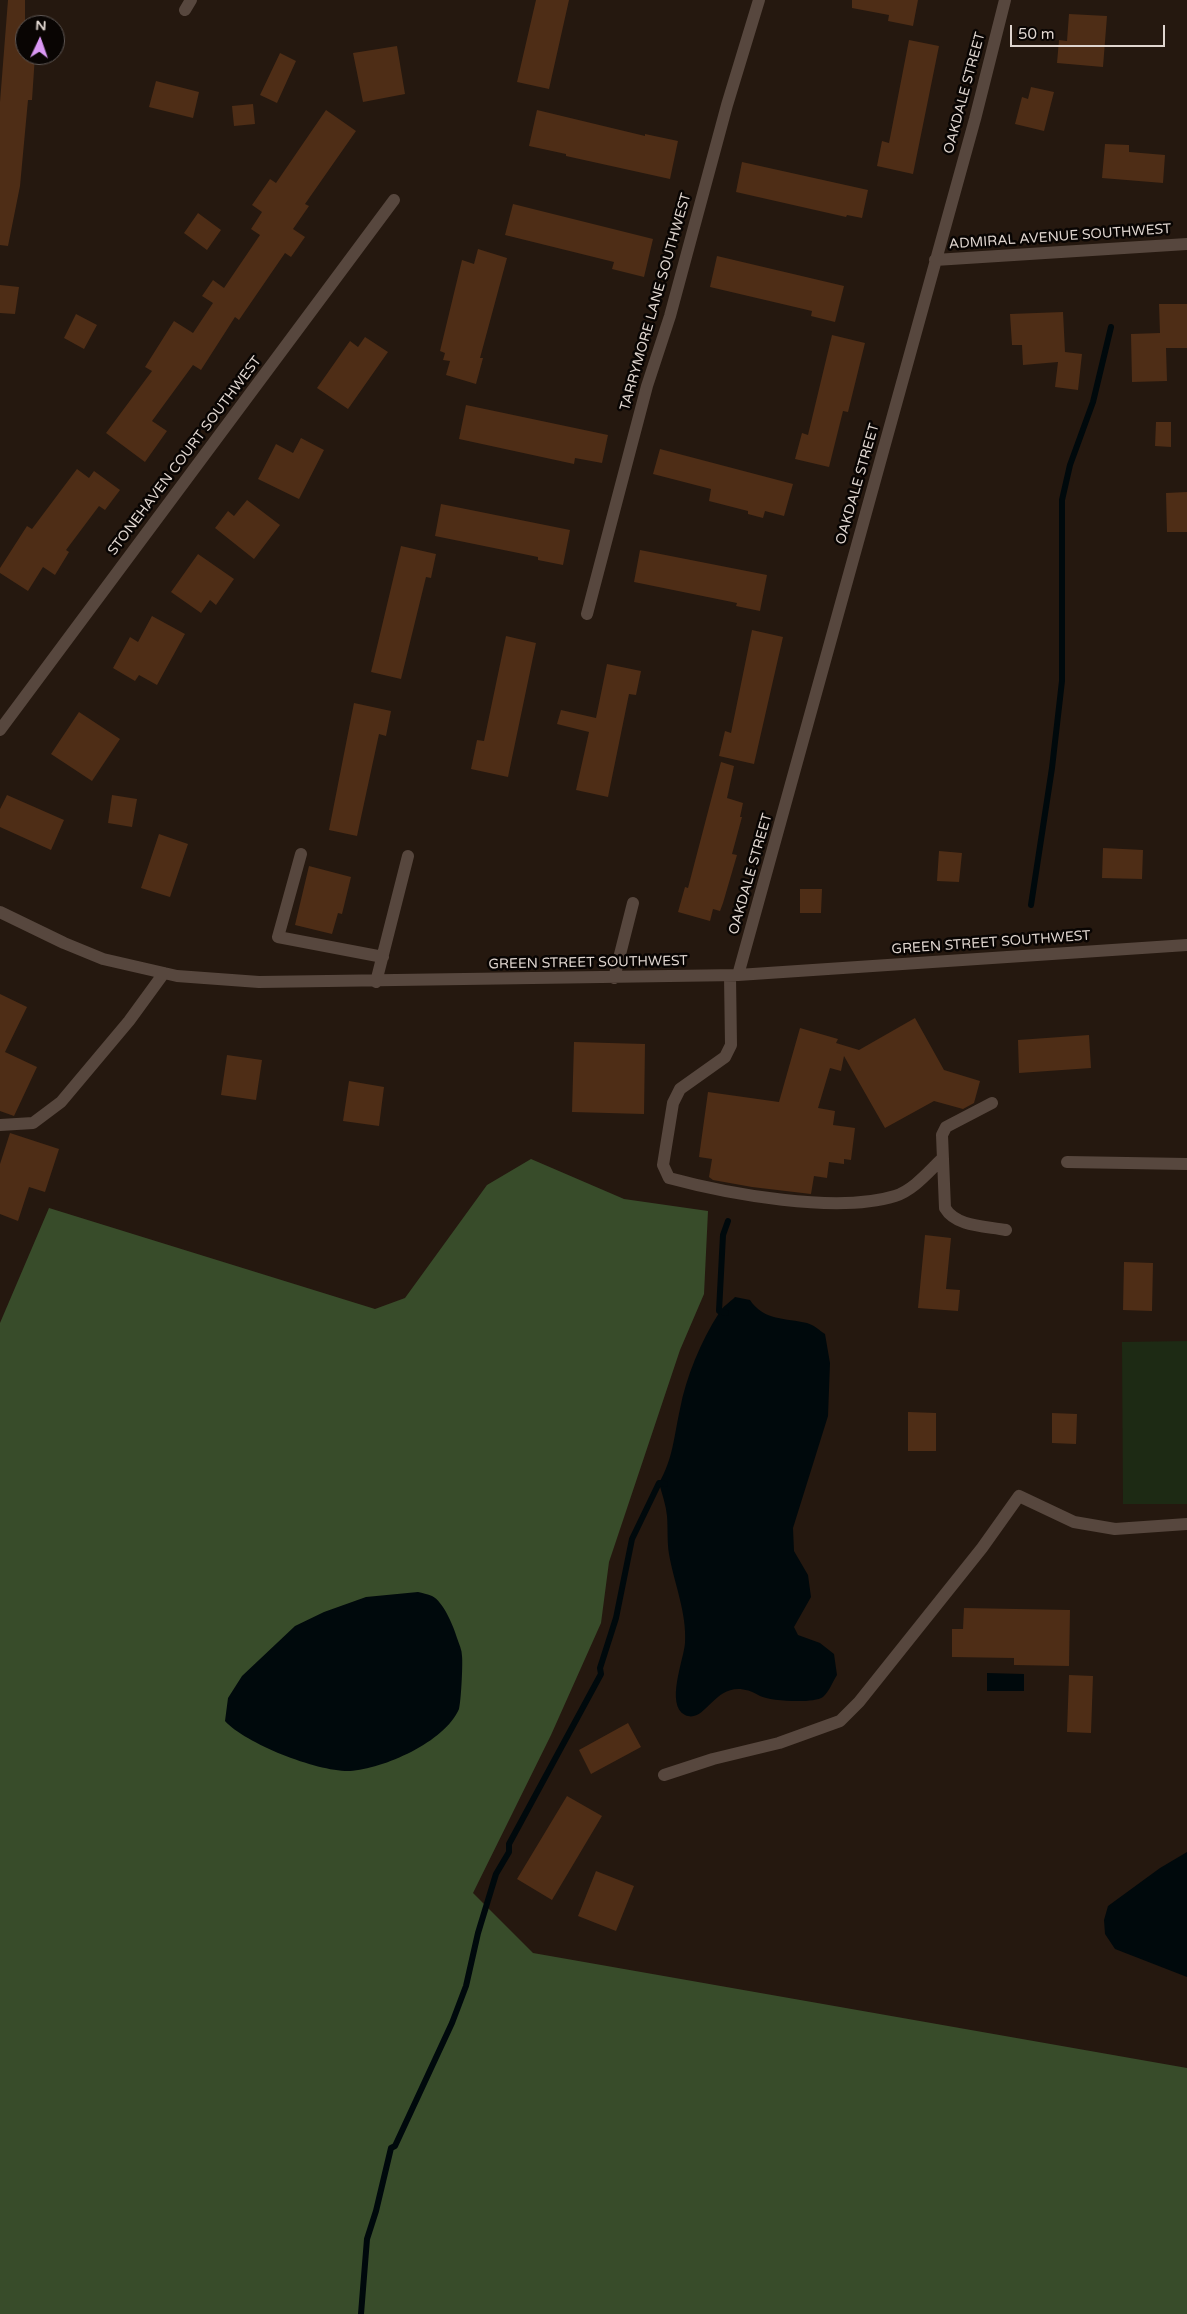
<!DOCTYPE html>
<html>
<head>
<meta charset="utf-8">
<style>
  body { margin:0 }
  #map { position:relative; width:1187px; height:2314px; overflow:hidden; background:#25180f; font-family:"Varela Round",sans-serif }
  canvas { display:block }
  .north { position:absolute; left:15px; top:15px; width:50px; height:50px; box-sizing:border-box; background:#090503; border:1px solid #5f5855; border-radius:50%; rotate:3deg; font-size:14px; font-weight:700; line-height:20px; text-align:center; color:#dfd5cf }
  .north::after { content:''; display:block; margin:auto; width:18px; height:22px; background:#db99f5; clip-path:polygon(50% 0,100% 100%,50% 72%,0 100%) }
  .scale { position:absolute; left:1010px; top:25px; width:155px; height:22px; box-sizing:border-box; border:2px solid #dfd5cf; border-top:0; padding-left:6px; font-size:15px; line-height:18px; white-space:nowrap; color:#dfd5cf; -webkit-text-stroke:4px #090503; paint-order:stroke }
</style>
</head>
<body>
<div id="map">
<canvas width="1187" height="2314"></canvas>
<div class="north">N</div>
<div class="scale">50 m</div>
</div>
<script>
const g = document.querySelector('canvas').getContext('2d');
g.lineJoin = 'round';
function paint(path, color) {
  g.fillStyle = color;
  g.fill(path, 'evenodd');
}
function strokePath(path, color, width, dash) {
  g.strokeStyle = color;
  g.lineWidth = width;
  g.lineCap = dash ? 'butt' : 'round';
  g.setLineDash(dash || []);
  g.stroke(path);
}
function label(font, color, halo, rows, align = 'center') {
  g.font = font + ' "Varela Round",sans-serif';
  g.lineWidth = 5;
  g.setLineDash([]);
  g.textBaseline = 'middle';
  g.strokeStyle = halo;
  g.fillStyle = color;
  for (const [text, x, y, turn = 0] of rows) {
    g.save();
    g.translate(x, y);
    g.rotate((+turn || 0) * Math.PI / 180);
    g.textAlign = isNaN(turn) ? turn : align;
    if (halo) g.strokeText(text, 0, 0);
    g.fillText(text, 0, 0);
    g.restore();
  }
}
const green = new Path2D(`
  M1187,1341V1504H1123L1122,1342Z`);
const forest = new Path2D(`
  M531,1159L624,1199L708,1211L704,1294L680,1350L609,1562L601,1623L551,1735L473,1893L533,1953L1187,2068V2314H0V1323L49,1208L375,1309L405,1298L487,1185Z`);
const water = new Path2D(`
  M735,1297L750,1300C764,1321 786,1318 807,1323C814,1325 819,1330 825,1334L830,1363L828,1416L793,1528L794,1551L808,1575L811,1597L794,1627L798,1635L820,1643L834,1654L837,1675C833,1681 829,1692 823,1697C813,1704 770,1701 760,1696C716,1670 708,1726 685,1715C665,1705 684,1659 685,1643C687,1613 674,1583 669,1554C667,1542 668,1529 667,1516C666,1505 662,1494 659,1483C673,1459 674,1436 680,1409C686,1377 701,1341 719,1313C722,1307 730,1302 735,1297Z
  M418,1592C422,1593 428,1594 432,1596C443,1601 454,1627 457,1638C459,1644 462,1650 462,1656C463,1664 461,1703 459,1709C445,1742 383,1769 350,1771C318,1772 246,1744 225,1721L228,1698L242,1676L295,1626L324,1612L366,1597Z
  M987,1673L1024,1674V1691H987Z
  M1187,1852V1977L1115,1949L1105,1934L1104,1920L1108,1906L1160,1868Z`);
const stream = new Path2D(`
  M1031,905L1052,768L1062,681V500L1070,465L1093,402L1111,327
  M726,1313L719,1311L723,1235L728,1221
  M361,2314L367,2239L376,2211L391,2148L395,2146L452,2023L466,1986L478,1933L496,1874L509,1852V1844L601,1674L600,1668L616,1618L632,1539L659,1483L665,1484`);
const building = new Path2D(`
  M8,0H25V55H35L32,100H28L20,186L8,246L0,245V102Z
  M536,0H569L549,89L517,82Z
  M852,0H918L913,26L888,21L889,15L852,8Z
  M1069,14L1107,16L1103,67L1057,63L1059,40L1067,41Z
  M909,40L939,46L913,174L877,166L882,141L889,143Z
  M397,46L405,94L363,102L353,53Z
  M280,53L296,61L277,103L260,95Z
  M156,81L199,92L193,118L149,107Z
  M1031,87L1054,92L1044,131L1015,124L1022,97L1028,99Z
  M253,104L255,124L234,126L232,106Z
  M326,110L356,131L305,204L309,206L293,229L305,237L291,257L285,253L239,320L235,317L201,370L193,365L152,421L167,431L145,462L106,433L152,371L145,367L174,321L193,333L213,303L202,296L213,280L224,288L260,235L251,229L262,212L252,205L270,179L276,183Z
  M537,110L645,136V134L678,141L670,179L566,156V154L529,146Z
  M1105,144L1129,145V152L1165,155L1163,183L1102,178Z
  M742,162L868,190L862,218L847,215L846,217L736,192Z
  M513,204L653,239L644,277L612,269L614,262L505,235Z
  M198,213L221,230L207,250L184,233Z
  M478,249L507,258L480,358H483L476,384L446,375L450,361L443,360L445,353L440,351L462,260L474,264Z
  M717,256L844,286L835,322L811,316L812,311L710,287Z
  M0,285L19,287L15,314L0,313Z
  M1159,304H1187V348H1166L1167,381L1132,382L1131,334L1160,333Z
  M1063,312L1065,352L1082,354L1078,390L1055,387L1058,362L1023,365L1022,345H1012L1010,314Z
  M76,314L97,325L84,349L64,338Z
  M832,335L865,343L848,412L843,411L829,467L795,459L802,433L808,435Z
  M365,337L388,352L348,409L317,388L350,341L358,347Z
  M466,405L608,435L602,463L575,458L574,464L459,439Z
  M1156,422H1171V447L1155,446Z
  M301,438L324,450L299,499L258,479L276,444L293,453Z
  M660,449L793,484L784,516L765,511L763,518L748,514V511L709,501L711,489L653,474Z
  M77,469L89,478L94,471L120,490L105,510L99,506L66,550L69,552L55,575L43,567L28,591L0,573V568L27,526L32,529Z
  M1187,492V532H1167L1166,493Z
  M247,500L280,525L254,559L215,528L228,511L234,516Z
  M441,504L570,530L563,565L538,560V557L435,536Z
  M401,546L436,554L431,578L426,577L401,679L371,672Z
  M640,550L767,575L760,611L736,606L737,603L634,582Z
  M198,554L234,579L216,605L210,600L201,613L171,592Z
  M152,616L185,634L157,685L139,675L135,681L113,668L130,637L138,642Z
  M752,630L783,637L754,764L719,756L725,731L731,733Z
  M506,636L536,643L508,777L471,769L477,740L484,741Z
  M607,664L641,671L636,695L629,694L608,797L576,790L589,732L557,724L561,710L596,718Z
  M354,703L391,711L386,736L379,734L357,836L329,830Z
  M79,712L120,739L92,781L51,754Z
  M721,762L734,766L727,798L743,803L740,817H742L732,854L737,855L723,903L720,911L713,909L710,921L678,912L685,887L688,888Z
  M7,795L64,820L51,850L0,827V809Z
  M112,795L137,799L132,827L108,823Z
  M159,834L188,844L170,897L141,888Z
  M1103,848L1143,850L1142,879L1102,878Z
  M939,851L962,853L959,882L937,881Z
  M309,866L351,877L342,914L338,913L332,934L295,925Z
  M800,889H822L821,913H800Z
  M0,994L27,1007L5,1052L37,1067L14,1116L0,1111Z
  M915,1018L944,1070L980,1081L974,1103L963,1109L934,1101L885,1128L844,1056L841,1071L830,1068L818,1108L835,1111L833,1125L855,1128L851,1160L844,1159V1164L829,1162L827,1178L814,1176L811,1194L752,1187L713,1180L709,1177L712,1159L699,1157L708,1092L779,1102L800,1028L838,1039L836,1043L859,1050Z
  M1089,1035L1091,1068L1019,1073L1018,1040Z
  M574,1042L645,1044L644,1114L572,1112Z
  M227,1055L262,1060L256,1100L221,1095Z
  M349,1081L384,1087L379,1126L343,1121Z
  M10,1133L59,1149L45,1192L29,1187L18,1221L0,1214V1164Z
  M925,1235L951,1238L946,1289L960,1290L958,1311L918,1308Z
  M1124,1262L1153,1263L1152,1311L1123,1310Z
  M908,1412L936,1413V1451H908Z
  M1052,1413L1077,1414L1076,1444L1052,1443Z
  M964,1608L1070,1610L1069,1666L1014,1665V1658L952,1657V1629H963Z
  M1069,1675L1093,1676L1091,1733L1067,1732Z
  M628,1723L641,1747L591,1774L579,1750Z
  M567,1796L602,1816L552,1900L517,1879Z
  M596,1871L634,1886L616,1931L578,1916Z`);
const minor = new Path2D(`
  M185,10L191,0
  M935,260L1187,244
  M587,614L647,386L670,316L727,105L759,0
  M0,730L394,200
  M301,854L278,937L383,957
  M0,912L64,943L103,959L177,976L259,982L738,975L1187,945
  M738,975L975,119L1005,0
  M730,976L731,1045L725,1057L680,1089L673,1103L663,1165L669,1178C728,1194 837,1214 895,1196C914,1190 929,1171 943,1158
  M614,978L633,903
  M376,982L408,856
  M992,1103L946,1127L942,1135L945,1208C956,1227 986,1226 1006,1230
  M0,1125L33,1123L61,1102L129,1021L164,973
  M1067,1162L1187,1164
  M664,1775L713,1759L779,1743L840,1721L859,1702L982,1548L1019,1496L1074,1522L1115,1529L1187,1524`);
const streetNames = [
  ["OAKDALE STREET",965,93,-75],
  ["ADMIRAL AVENUE SOUTHWEST",1060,237,-4],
  ["TARRYMORE LANE SOUTHWEST",656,302,-74],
  ["STONEHAVEN COURT SOUTHWEST",185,456,-53],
  ["OAKDALE STREET",858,484,-74],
  ["OAKDALE STREET",751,874,-74],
  ["GREEN STREET SOUTHWEST",991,943,-4],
  ["GREEN STREET SOUTHWEST",588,963,-1]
];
paint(green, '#1d2a14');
paint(forest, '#384c2a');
paint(water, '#00090c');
strokePath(stream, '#00090c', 6);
paint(building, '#4e2d16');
strokePath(minor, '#57473e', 12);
label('14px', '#dfd5cf', '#090503', streetNames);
</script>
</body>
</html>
